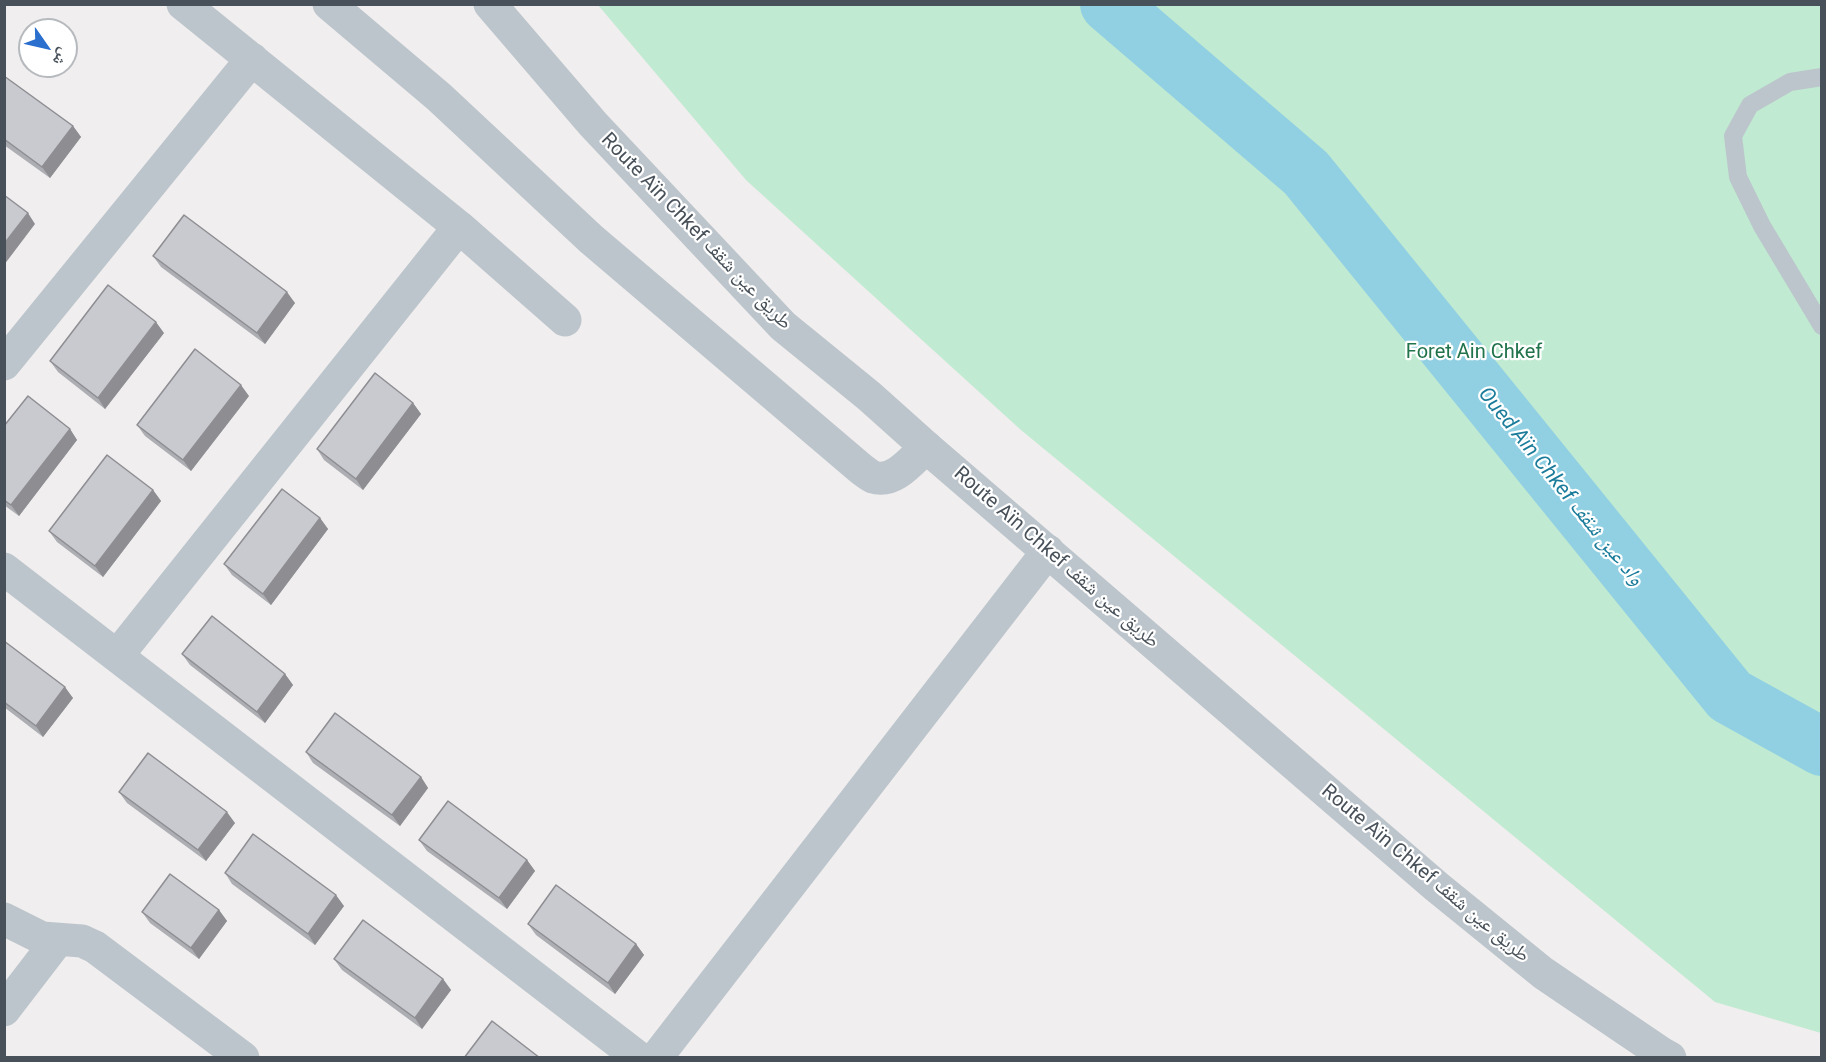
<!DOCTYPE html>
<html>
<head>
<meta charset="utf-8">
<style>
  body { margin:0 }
  #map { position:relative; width:1826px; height:1062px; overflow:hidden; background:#f0eeee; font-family:Roboto,"Noto Naskh Arabic",sans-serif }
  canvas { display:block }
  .frame { position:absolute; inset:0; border:6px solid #485159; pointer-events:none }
  .north { position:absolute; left:18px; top:18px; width:60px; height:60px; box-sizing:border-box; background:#fff; border:2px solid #b6b9bd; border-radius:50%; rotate:124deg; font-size:16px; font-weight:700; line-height:24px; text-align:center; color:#485159 }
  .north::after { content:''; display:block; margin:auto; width:21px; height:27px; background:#2a6ece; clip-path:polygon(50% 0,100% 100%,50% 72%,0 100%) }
</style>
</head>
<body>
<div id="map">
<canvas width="1826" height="1062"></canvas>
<div class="frame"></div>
<div class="north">ش</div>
</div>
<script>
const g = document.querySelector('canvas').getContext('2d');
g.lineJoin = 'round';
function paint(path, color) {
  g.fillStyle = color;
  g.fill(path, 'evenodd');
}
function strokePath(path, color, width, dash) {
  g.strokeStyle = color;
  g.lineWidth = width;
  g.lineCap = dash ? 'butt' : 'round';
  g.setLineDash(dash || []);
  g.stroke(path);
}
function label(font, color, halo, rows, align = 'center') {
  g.font = font + ' Roboto,"Noto Naskh Arabic",sans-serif';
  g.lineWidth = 4.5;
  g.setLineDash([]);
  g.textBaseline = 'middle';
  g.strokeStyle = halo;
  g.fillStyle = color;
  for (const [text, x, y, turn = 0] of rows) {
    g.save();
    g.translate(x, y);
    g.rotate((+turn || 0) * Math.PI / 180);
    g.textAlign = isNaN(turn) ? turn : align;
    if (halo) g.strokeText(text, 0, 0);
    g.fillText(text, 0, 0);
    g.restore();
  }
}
const green = new Path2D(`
  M598,5H1821V1033L1715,1002L1021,430L746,180Z`);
const river = new Path2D(`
  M1109,4L1306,173L1730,696L1822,747`);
const service = new Path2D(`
  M1822,77L1790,82L1750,105L1733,136L1738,177L1762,226L1822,326`);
const minor = new Path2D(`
  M183,4L459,227L565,320
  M329,4L439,97L591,239L860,468C864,471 869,475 873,477C894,484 912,460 926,447
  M4,364L252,59
  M4,569L639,1058
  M117,656L459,227
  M4,919L42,938L82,941L95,947L243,1058
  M4,1010L57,941
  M656,1058L1048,551`);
const tertiary = new Path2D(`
  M490,4L593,124L783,326L869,396L926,447L1437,887L1543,973L1661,1053L1670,1058`);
const wall = new Path2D(`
  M4,76L73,126L81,137L50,178L4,145Z
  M153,256L295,303L265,344L161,267Z
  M164,333L105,409L58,372L50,361Z
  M249,396L191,471L145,436L137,425Z
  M413,403L421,414L363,490L324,460L317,449Z
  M4,426L70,429L77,440L19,516L4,505Z
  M153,490L161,501L103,577L57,542L49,531Z
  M320,518L328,529L271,605L232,575L224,564Z
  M4,641L73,698L43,737L4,707Z
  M182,654L285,674L293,685L265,723L190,665Z
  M306,752L421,777L428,788L400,826L313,763Z
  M119,792L235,823L206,861L127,803Z
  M419,840L527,860L535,871L507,909L427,851Z
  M225,873L344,906L315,945L232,884Z
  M219,910L227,921L199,959L150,923L142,912Z
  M528,924L636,944L644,955L615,994L536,935Z
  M334,959L443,979L451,990L422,1029L342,970Z`);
const shadedWall = new Path2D(`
  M73,126L81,137L50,178L42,167Z
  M28,213L35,224L4,265V244Z
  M287,292L295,303L265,344L257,333Z
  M156,322L164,333L105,409L98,398Z
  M241,385L249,396L191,471L183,460Z
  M413,403L421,414L363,490L356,479Z
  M70,429L77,440L19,516L11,505Z
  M153,490L161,501L103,577L95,566Z
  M320,518L328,529L271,605L263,594Z
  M285,674L293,685L265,723L257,712Z
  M65,687L73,698L43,737L36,726Z
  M421,777L428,788L400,826L392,815Z
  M227,812L235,823L206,861L198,850Z
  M527,860L535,871L507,909L499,898Z
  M336,895L344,906L315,945L308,934Z
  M219,910L227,921L199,959L191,948Z
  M636,944L644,955L615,994L608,983Z
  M443,979L451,990L422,1029L415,1018Z`);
const building = new Path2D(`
  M4,76L73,126L42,167L4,139Z
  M4,195L28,213L4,244Z
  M184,215L287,292L257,333L153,256Z
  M108,285L156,322L98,398L50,361Z
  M195,349L241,385L183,460L137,425Z
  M375,373L413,403L356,479L317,449Z
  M28,396L70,429L11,505L4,500V426Z
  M107,455L153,490L95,566L49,531Z
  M282,489L320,518L263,594L224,564Z
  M212,616L285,674L257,712L182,654Z
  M4,641L65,687L36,726L4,702Z
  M335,713L421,777L392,815L306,752Z
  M148,753L227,812L198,850L119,792Z
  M448,801L527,860L499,898L419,840Z
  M253,834L336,895L308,934L225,873Z
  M170,874L219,910L191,948L142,912Z
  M556,885L636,944L608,983L528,924Z
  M363,920L443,979L415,1018L334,959Z
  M492,1021L540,1058H464Z`);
const streetNames = [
  ["Route Aïn Chkef طريق عين شقف",696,232,46],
  ["Route Aïn Chkef طريق عين شقف",1056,558,41],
  ["Route Aïn Chkef طريق عين شقف",1425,874,40]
];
const parkNames = [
  ["Foret Ain Chkef",1474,353]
];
const waterNames = [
  ["Oued Aïn Chkef واد عين شقف",1560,487,51]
];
paint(green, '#c0ead1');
strokePath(river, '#91d0e3', 58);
strokePath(service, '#bdc5cc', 18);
strokePath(minor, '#bdc5cc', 33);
strokePath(tertiary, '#bdc5cc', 33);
paint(wall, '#adaeb3');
paint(shadedWall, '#8d8d92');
paint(building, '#c9cad0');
strokePath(building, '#8d8d92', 1.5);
label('20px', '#485159', '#fff', streetNames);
label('20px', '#20734b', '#fff', parkNames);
label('italic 21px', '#1a7c9a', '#fff', waterNames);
</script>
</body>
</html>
